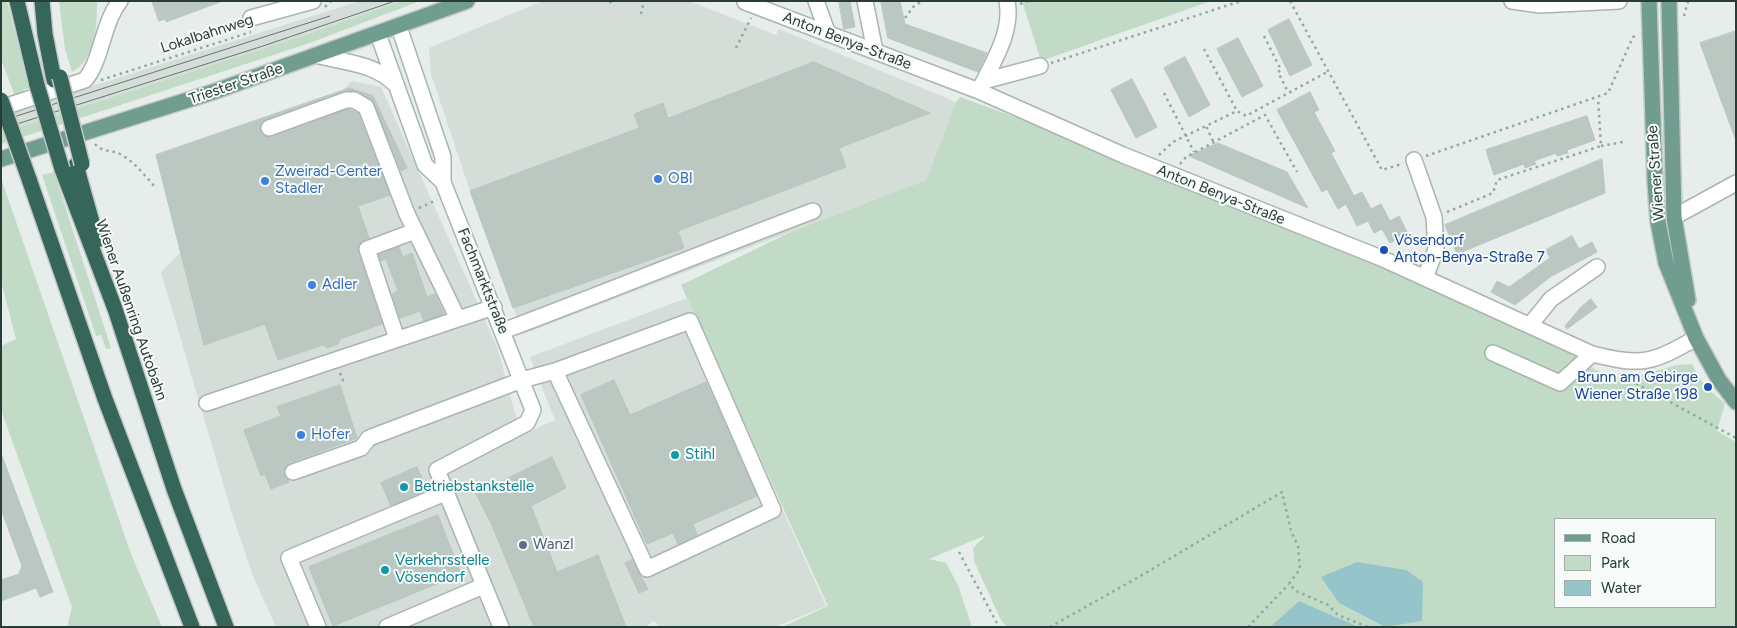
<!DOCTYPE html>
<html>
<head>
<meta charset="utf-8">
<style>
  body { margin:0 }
  #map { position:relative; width:1737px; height:628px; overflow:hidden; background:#e6edea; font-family:Figtree,sans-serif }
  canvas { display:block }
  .frame { position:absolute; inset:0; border:2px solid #273d36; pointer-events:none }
  .legend { position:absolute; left:1554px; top:518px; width:162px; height:90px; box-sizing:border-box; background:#f6faf8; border:1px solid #a3aeaa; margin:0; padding:6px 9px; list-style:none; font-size:15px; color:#273d36 }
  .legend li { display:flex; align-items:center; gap:10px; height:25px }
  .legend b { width:25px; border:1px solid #a3aeaa }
</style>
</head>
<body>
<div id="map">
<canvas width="1737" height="628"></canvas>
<div class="frame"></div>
<ul class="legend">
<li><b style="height:6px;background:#709d90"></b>Road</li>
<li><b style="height:14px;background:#c2dbc7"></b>Park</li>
<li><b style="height:14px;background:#95c5cb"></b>Water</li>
</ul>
</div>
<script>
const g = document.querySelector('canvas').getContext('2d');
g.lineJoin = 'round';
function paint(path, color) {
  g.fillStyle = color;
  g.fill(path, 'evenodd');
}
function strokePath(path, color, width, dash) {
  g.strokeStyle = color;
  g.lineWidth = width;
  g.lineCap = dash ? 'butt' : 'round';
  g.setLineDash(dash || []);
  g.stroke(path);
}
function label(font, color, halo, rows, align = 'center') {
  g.font = font + ' Figtree,sans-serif';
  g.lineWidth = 4;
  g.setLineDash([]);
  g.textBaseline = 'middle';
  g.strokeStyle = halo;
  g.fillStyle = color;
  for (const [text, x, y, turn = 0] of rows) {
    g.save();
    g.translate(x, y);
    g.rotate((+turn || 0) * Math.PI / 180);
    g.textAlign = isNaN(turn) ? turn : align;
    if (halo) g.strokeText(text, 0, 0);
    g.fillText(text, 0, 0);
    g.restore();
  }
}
const built = new Path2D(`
  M360,1H403L302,36L1,133V115Z
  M543,1H689L776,35L779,29L956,102L926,180L523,334L470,191L431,74L429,48Z
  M352,81L381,87L498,349L513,406L523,435L555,420L530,357L687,298L826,606L775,627H660L654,621L645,627H276L253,576L233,517L161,272Z`);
const green = new Path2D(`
  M1,1H7L29,88L23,90L24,96H15L1,59Z
  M59,1H97C97,27 96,58 72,72L65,49Z
  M403,1H420L307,44L1,144V133L302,36Z
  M1022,1H1211L1041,61Z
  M960,97L1059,133L1424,282L1563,348L1596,370L1624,380L1677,365L1692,364C1700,382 1710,392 1725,403L1717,431L1736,442V627H1394L1395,624L1339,603L1385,627H1359L1299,601L1270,627H1007L1001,620L974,561L973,548L986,535L929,559L946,563L958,585L972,627H782L828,606L681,285L793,231L926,180L956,102ZM1556,519H1716V607H1556Z
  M54,172L111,348L106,349L101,335L96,336L42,175Z
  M2,181L131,554L162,627H67L72,607L1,410V346L16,339L1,281Z`);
const water = new Path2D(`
  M1357,562L1406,570L1423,582L1422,621L1385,627L1339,603L1321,577Z
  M1299,601L1359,627H1270Z`);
const building = new Path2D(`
  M152,1H220V2L166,22L165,19L159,21Z
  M839,1H850L855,27L844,29Z
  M881,1H900L905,24L987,53L978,72L888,38Z
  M1289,19L1312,65L1290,76L1268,30Z
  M1736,31V137L1735,138L1700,43Z
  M1238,38L1263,86L1242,97L1217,49Z
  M1185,57L1210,105L1189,117L1164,68Z
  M814,62L930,113L839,148L846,167L678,231L684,248L513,308L470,191L639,128L634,114L663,103L668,118Z
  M1132,79L1157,127L1136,138L1111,90Z
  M350,88L373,96L407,168L401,171L374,103L354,91H343L266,119L262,122L260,131L263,135L272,137L348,109L358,113L390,195L358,206L369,238L360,243L358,252L382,324L340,339L338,344L327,348L323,345L278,360L265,324L204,345L156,155Z
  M1310,92L1319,110L1314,112L1335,151L1331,153L1354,196L1362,192L1371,209L1381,204L1390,221L1399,216L1408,234L1390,243L1382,229L1374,233L1368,221L1357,226L1346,204L1338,209L1327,189L1322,192L1277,110Z
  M1587,116L1595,140L1567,150L1568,153L1557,156L1556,153L1534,161L1536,164L1525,168L1524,164L1494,175L1486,150Z
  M1218,143L1287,172L1308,208L1189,156Z
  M1602,159L1605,193L1457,254L1445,225Z
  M1572,236L1579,249L1592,242L1597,252L1550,277L1515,305L1491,292L1497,281L1509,287L1550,258L1546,250Z
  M399,247L403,257L412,253L427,297L435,294L444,314L424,321L420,311L400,318L392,294L398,291L386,259L381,261L379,255Z
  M1591,299L1597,307L1567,329L1565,326L1581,307Z
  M614,380L630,415L706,382L757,496L693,524L697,535L678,544L673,533L647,544L581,395Z
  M340,385L357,438L289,463L284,471L289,482L271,489L265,474L261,476L244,430L281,416L277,407Z
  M2,456L53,592L40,597L36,588L1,601V580L19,574L22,566L1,509Z
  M552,457L566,488L531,506L557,572L598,555L626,627H534L491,523L476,494Z
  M417,467L427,490L391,506L381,483Z
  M438,515L461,574L333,626L309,567Z
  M632,560L648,589L639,593L625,563Z`);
const path = new Path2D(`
  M610,1L611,4
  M1290,1L1382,170L1402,164
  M1020,4L1028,1
  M325,7L331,1
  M641,14L644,1
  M1684,16L1688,1
  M905,18L913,7L922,1
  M1264,36L1281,70L1278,72L1288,92
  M736,48L751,18
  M1204,49L1237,111
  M1051,63L1241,1
  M101,80L251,32
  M1164,93L1194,152
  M1213,141L1206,126L1237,111L1246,116L1329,71
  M95,144C103,153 110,149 120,154C135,162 145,176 156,188
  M1601,146L1623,142
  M1159,155L1173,142L1206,126
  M1426,156L1608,93L1633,37L1636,36
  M1180,164L1186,157L1265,115L1297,172
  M419,208L437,200
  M1447,212L1493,193L1497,180L1601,146L1598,98
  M340,373L344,383
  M1619,374L1736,438
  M959,552L999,627
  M1050,627L1144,574L1282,492L1291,531L1298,546L1300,569L1289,584L1296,591L1328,605L1338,615L1368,627
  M1248,627L1289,584`);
const minor = new Path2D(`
  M816,1L828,34
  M865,1L875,51
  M1512,1L1540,5L1619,1
  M745,2L979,91L1123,155L1381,258L1592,354C1642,366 1651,364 1696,338
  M251,18L313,1
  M399,27L443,157V182
  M378,34L425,165L443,182L533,410L527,423L437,470L501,627
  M319,56C346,62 374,64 394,83
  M984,81L1040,66
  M979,91C992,63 1013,33 1007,1
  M1,108L85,80C102,60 102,24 120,1
  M1414,160L1434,217L1436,249L1425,278
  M1674,217L1736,183
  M458,319L494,307
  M1530,325L1551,299L1597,267
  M503,331C607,292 709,250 813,211
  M397,339L367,249L415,231
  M1493,353L1560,383L1592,354
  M207,403L458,319L407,214L366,107L354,100H346L269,128
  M293,472L361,448L369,438L522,380L555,371L647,569L773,510L690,321L555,371
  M318,627L289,558L445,493
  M387,627L483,586`);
const major = new Path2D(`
  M1649,1L1655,182L1658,222L1666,263L1696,338L1719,380L1736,402
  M1669,1L1674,217L1688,300
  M1,159L213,92L467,1`);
const highway = new Path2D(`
  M17,1L37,85
  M42,1L45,34L54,80
  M76,165L97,240
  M62,169L115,309L174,489L226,627
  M29,179L105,399L192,627`);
const tram = new Path2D(`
  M1,121L330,16
  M1,129L263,46L395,1`);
const highwayBridge = new Path2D(`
  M60,77L82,164
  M37,85L62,169
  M1,100L29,179`);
const markers = [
  [658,179,5,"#3f7fe0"],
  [265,181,5,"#3f7fe0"],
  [1384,250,5,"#1a4fb4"],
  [312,285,5,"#3f7fe0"],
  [1708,387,5,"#1a4fb4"],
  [301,435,5,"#3f7fe0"],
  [675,455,5,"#0f9aa8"],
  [404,487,5,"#0f9aa8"],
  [523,545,5,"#5c6f8a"],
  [385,570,5,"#0f9aa8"]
];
const streetNames = [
  ["Lokalbahnweg",207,34,-18],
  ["Anton Benya-Straße",847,41,21],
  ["Triester Straße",236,84,-19],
  ["Wiener Straße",1656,173,-94],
  ["Anton Benya-Straße",1221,195,22],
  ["Fachmarktstraße",483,281,68],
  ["Wiener Außenring Autobahn",131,310,71]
];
const shopNames = [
  ["Zweirad-Center",275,172],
  ["Stadler",275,189],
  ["OBI",668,179],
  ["Adler",322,285],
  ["Hofer",311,435]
];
const transitNames = [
  ["Vösendorf",1394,241],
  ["Anton-Benya-Straße 7",1394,258],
  ["Brunn am Gebirge",1698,378,"right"],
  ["Wiener Straße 198",1698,395,"right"]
];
const cultureNames = [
  ["Stihl",685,455],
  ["Betriebstankstelle",414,487],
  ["Verkehrsstelle",395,561],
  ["Vösendorf",395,578]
];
const serviceNames = [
  ["Wanzl",533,545]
];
paint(built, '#d4ddd8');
paint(green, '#c2dbc7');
paint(water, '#95c5cb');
paint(building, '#bbc8c2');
strokePath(building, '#b9c6c0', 1);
strokePath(minor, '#a9b5b0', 18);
strokePath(major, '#c3c9c7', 18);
strokePath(highway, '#c3c9c7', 18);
strokePath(path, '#8aada0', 2.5, [2.5, 4]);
strokePath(minor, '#fff', 15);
strokePath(major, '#709d90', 15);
strokePath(highway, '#36665a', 15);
strokePath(tram, '#627871', 1);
strokePath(highwayBridge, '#c3c9c7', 18, []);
strokePath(highwayBridge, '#36665a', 15);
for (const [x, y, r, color] of markers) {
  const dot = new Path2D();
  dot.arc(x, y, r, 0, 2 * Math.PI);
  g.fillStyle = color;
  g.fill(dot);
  strokePath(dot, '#f6faf8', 2);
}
label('15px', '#273d36', '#f6faf8', streetNames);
label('15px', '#366cbe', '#f6faf8', shopNames, 'left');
label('15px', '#164399', '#f6faf8', transitNames, 'left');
label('15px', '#0d838f', '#f6faf8', cultureNames, 'left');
label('15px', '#4e5e75', '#f6faf8', serviceNames, 'left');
</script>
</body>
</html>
